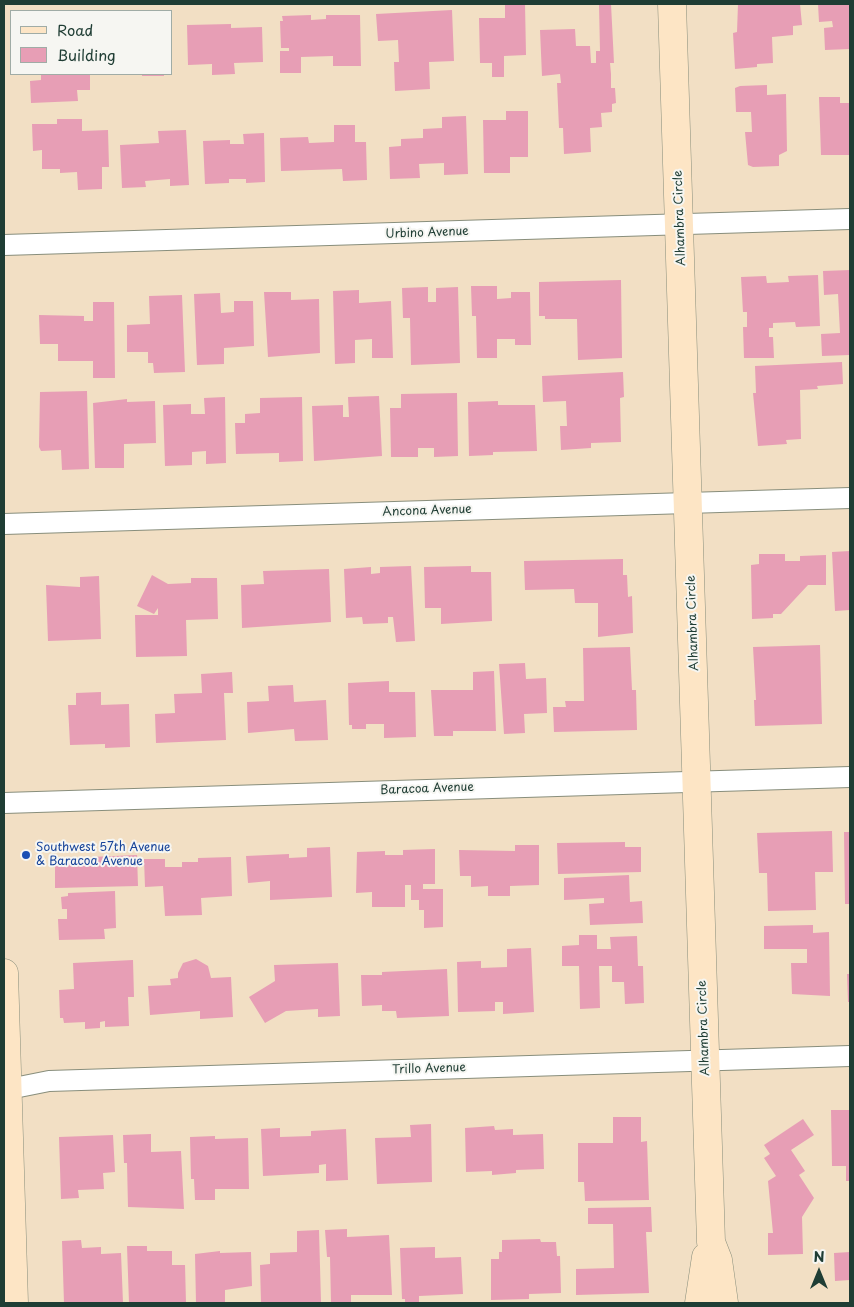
<!DOCTYPE html>
<html>
<head>
<meta charset="utf-8">
<style>
  body { margin:0 }
  #map { position:relative; width:854px; height:1307px; overflow:hidden; background:#f2dfc4; font-family:"Playpen Sans",sans-serif }
  canvas { display:block }
  .frame { position:absolute; inset:0; border:5px solid #1f3d34; pointer-events:none }
  .legend { position:absolute; left:10px; top:10px; width:162px; height:65px; box-sizing:border-box; background:#f6f6f2; border:1px solid #a0aca6; margin:0; padding:6px 9px; list-style:none; font-size:15px; color:#1f3d34 }
  .legend li { display:flex; align-items:center; gap:10px; height:25px }
  .legend b { width:25px; border:1px solid #a0aca6 }
  .north { position:absolute; left:794px; top:1247px; width:50px; height:50px; -webkit-text-stroke:4px #f6f6f2; paint-order:stroke; rotate:0deg; font-size:14px; font-weight:700; line-height:20px; text-align:center; color:#1f3d34 }
  .north::after { content:''; display:block; margin:auto; width:18px; height:22px; background:#1f3d34; clip-path:polygon(50% 0,100% 100%,50% 72%,0 100%) }
</style>
</head>
<body>
<div id="map">
<canvas width="854" height="1307"></canvas>
<div class="frame"></div>
<ul class="legend">
<li><b style="height:6px;background:#fde5c5"></b>Road</li>
<li><b style="height:14px;background:#e79eb5"></b>Building</li>
</ul>
<div class="north">N</div>
</div>
<script>
const g = document.querySelector('canvas').getContext('2d');
g.lineJoin = 'round';
function paint(path, color) {
  g.fillStyle = color;
  g.fill(path, 'evenodd');
}
function strokePath(path, color, width, dash) {
  g.strokeStyle = color;
  g.lineWidth = width;
  g.lineCap = dash ? 'butt' : 'round';
  g.setLineDash(dash || []);
  g.stroke(path);
}
function label(font, color, halo, rows, align = 'center') {
  g.font = font + ' "Playpen Sans",sans-serif';
  g.lineWidth = 4;
  g.setLineDash([]);
  g.textBaseline = 'middle';
  g.strokeStyle = halo;
  g.fillStyle = color;
  for (const [text, x, y, turn = 0] of rows) {
    g.save();
    g.translate(x, y);
    g.rotate((+turn || 0) * Math.PI / 180);
    g.textAlign = isNaN(turn) ? turn : align;
    if (halo) g.strokeText(text, 0, 0);
    g.fillText(text, 0, 0);
    g.restore();
  }
}
const building = new Path2D(`
  M525,4L526,55L504,56V77H492V63H480L479,18H505V5Z
  M599,4H611L614,63H610L611,74V88H615L616,103L612,104V112L601,113L602,127L590,128L591,152L564,154L563,128H559L557,83H561L560,74L542,76L540,30L575,29L576,46H590L591,63H596V51H600Z
  M738,4H800L802,25L793,26V35L772,37L773,63L757,64V67L735,69L733,33L737,32Z
  M818,4H850V49L825,50L824,28L833,27L832,21L819,22Z
  M452,10L454,61L429,62L430,89L395,91L394,62H399L398,40L378,41L376,14Z
  M311,15V20L326,19V15H360L361,66H333V56L301,57V73H280V51H289V48H281L280,21H283L282,16Z
  M231,24V28L262,27L263,62L234,63L235,74L212,75V64L188,65L187,25Z
  M41,74H90V90H77L78,101L31,103L30,81L41,80Z
  M142,74H164V76H142Z
  M767,85V95L786,94L787,151L779,155V166L753,167L748,165L745,132H752L751,112H736L735,88L740,86Z
  M819,97H840V103H850V155H821Z
  M506,111H528V157H510V173H484L483,120H506Z
  M466,116L468,174L444,175V163L419,164L420,178L390,179L389,147L401,146V139L423,138V129L442,128V117Z
  M57,119H82V131L108,130L109,167H102V189L78,190L77,172L60,173V169H42V150L33,151L32,124H57Z
  M334,125H355V142H366L367,180L343,181L342,169L281,171L280,138L308,137L309,143L334,142Z
  M186,130L189,185L170,186V179L145,181L146,187L122,188L120,145L159,143L158,131Z
  M264,133L265,182L246,183V179H229V183L205,184L203,141L230,140V144H244L243,134Z
  M850,270L849,355L822,356L821,334L840,333L838,294L824,295L823,271Z
  M818,275L820,326L796,327L795,322L773,323V328H769V337H773L774,358H744L743,327H747V312H743L741,277L766,276L767,283L789,282L788,276Z
  M621,280L622,358L578,360L577,319H545V316H539V282Z
  M471,286H497V299L511,298V292H530L531,345H515V339H497V358H477L476,316H472Z
  M428,287V302H436V288L458,287L460,363L411,365L410,318H403L402,288Z
  M359,290V303L391,301L393,358H372V339L355,340V363L335,364L333,291Z
  M264,292H291V300L319,299L320,353L268,357Z
  M220,293L221,313L234,312V301H253L254,346L224,348V364L197,365L194,294Z
  M182,295L185,372L154,373L153,363H148V352H127V325L150,324L149,296Z
  M93,302H114L115,378H93V361H58V344H40L39,315L84,316V321H93Z
  M842,362L843,384L817,386L818,389L800,390L801,439L786,440L787,444L758,446L753,393H756L755,366Z
  M623,372L624,397L620,398L621,442L591,443V448L561,450L560,426H567L566,401L543,402L542,376Z
  M87,391L89,469L62,470L61,450L41,451L39,447L40,392Z
  M457,393L458,456L434,457V448H418V457H391L390,408H401V394Z
  M379,396L382,456L314,461L312,406L343,405V417H349L348,397Z
  M225,397L226,463L206,464V451L192,452V465L165,466L163,405L191,404V414H205L204,398Z
  M302,397L303,461L279,462V453L236,454L235,423H245V414L260,413V398Z
  M127,399V402L155,401L156,443L124,444V468H95L93,403Z
  M498,401V405H535L537,451L493,452V455L469,456L468,402Z
  M850,551V610L835,611L832,552Z
  M759,554H785V561H800V556L826,555V585H808L781,614H773V618L752,619L751,565L759,564Z
  M623,559V575H627L628,597L632,596L633,633L598,637V603H575L574,589L525,590L524,561Z
  M411,566L415,641L396,642L393,617H388V623L363,624L362,617L346,618L344,569L371,567V574L380,573V567Z
  M471,566V572H491L492,621L441,624V608H425L424,567Z
  M329,569L331,622L242,628L241,585L264,584L263,571Z
  M152,575L168,584L191,583V578H217L218,619L186,620L187,656L136,657L135,615H158V608L154,614L137,606Z
  M99,576L101,639L48,641L46,585L80,587V577Z
  M820,645L822,724L755,726L754,700H756L753,647Z
  M630,647L632,690H636L637,730L554,732L553,707H566L565,701H584L583,648Z
  M525,663L526,679L546,678L547,713L524,714L525,733L504,734L499,664Z
  M494,671L496,731H453V736H434L431,690H473V672Z
  M232,672L233,693H224L226,740L156,743L155,714L175,713L174,694L202,693L201,674Z
  M389,681V692H415L416,737L384,738V724H366V729H352V725H349L348,683Z
  M293,685L294,702L326,700L328,740L295,741L294,729L248,733L247,702L269,701L268,686Z
  M101,692V705L129,704L130,747L105,748V744L70,745L68,705H76V693Z
  M832,831L833,872H815L816,910L768,911L767,873H759L757,833Z
  M844,832H850V904H845Z
  M625,842V847H641V872L558,874L557,843Z
  M515,845H539V885L510,886V896H488V886L471,887V876H460L459,850L515,851Z
  M330,847L332,897L270,900V881L248,883L246,856L289,854V858L307,857V848Z
  M435,849V884H423V889H443V927L424,928V910H419V900H411V885H405V907H372V892L356,893L357,852L385,851V855H403V850Z
  M137,855L138,886L55,888V858L84,857V866H91V857Z
  M231,857L232,896L201,898L202,915L165,916L163,886L145,887L144,859H165V867H182V862H198V858Z
  M629,875L630,902L642,901L643,923L590,925L589,904L604,903V898L564,900V878Z
  M115,891L116,928L104,929L105,939L59,940L58,919H67V909H62L61,897L68,896V893Z
  M813,925V933L829,932L830,996L792,994L791,963H807V949H764V926Z
  M579,935H597V949H611L610,937L637,936L638,966H643L644,1003L625,1004L624,982H612V966H599L600,1008L580,1009L579,966H562V946L579,945Z
  M531,948L534,1012L503,1014V1002H495V1011L458,1012L457,962L481,961V968L507,967V949Z
  M196,959L208,966L211,978L231,977L233,1017L200,1019V1011L150,1015L148,986L171,985L170,979L178,978V973L183,963Z
  M133,960L134,997H128L129,1026L105,1027V1021L100,1022V1028L85,1029V1022L64,1023L63,1018H60L59,990L74,989L73,963Z
  M338,963L340,1016L318,1017V1009L286,1011L265,1023L249,997L275,981L274,965Z
  M447,969L449,1016L397,1018L396,1011H382V1005L362,1006L361,975H382V972Z
  M847,974H850V1002H848Z
  M831,1110H850V1181H846V1166H832Z
  M613,1117H641V1142L647,1141L649,1200L585,1201L584,1182H578V1143H613Z
  M803,1119L814,1135L791,1150L805,1171L799,1175L814,1198L802,1217L803,1254L768,1255V1233H773L768,1181L776,1176L764,1158L770,1154L764,1145Z
  M431,1124L432,1182L377,1184L375,1138L411,1137L410,1125Z
  M494,1126L495,1130L513,1129V1135L543,1134L544,1169L516,1170V1173L492,1175V1171L466,1172L465,1128Z
  M280,1128V1137L311,1136V1131L346,1129L348,1180L326,1181V1164L319,1165V1173L263,1176L261,1129Z
  M151,1134V1152L181,1151L184,1209L128,1207L127,1163H124L123,1135Z
  M113,1135L115,1172L103,1173L104,1189L78,1190L79,1198L61,1199L59,1137Z
  M215,1136V1139L248,1138L249,1189H215V1200H195L194,1179H191L190,1137Z
  M651,1207L652,1232H646L649,1293L576,1295V1269L614,1268L613,1224H588V1208Z
  M347,1229V1237L389,1235L392,1295H351V1303H331L330,1257H327L325,1230Z
  M319,1230L321,1303H261L260,1265L270,1264V1253L297,1252V1231Z
  M540,1239L541,1242H556L557,1256H560L561,1293L529,1294V1299L491,1300V1259H499V1252H502V1240Z
  M81,1240L82,1248L101,1247V1254L121,1253L123,1303H64L62,1241Z
  M127,1246H147V1251H172V1265H185L186,1303H129Z
  M435,1247V1258L461,1257L463,1294L419,1296V1303H405V1299H402L400,1248Z
  M220,1251V1253L251,1252L252,1286L225,1290V1303H196L195,1254Z
  M850,1252V1280L835,1281L834,1253Z`);
const street = new Path2D(`
  M4,245L850,219
  M4,524L850,498
  M4,803L850,777
  M4,1090L49,1081L850,1056`);
const secondary = new Path2D(`
  M672,4L711,1242L718,1260L724,1303
  M4,973L14,1303
  M699,1303L706,1257`);
const markers = [
  [26,855,5,"#1a4fb4"]
];
const streetNames = [
  ["Alhambra Circle",680,218,-92],
  ["Urbino Avenue",427,233,-2],
  ["Ancona Avenue",427,511,-2],
  ["Alhambra Circle",693,623,-92],
  ["Baracoa Avenue",427,789,-2],
  ["Alhambra Circle",704,1028,-92],
  ["Trillo Avenue",429,1069,-2]
];
const transitNames = [
  ["Southwest 57th Avenue",36,848],
  ["& Baracoa Avenue",36,862]
];
paint(building, '#e79eb5');
strokePath(street, '#888e7c', 22);
strokePath(secondary, '#888e7c', 29);
strokePath(street, '#fff', 20);
strokePath(secondary, '#fde5c5', 28);
for (const [x, y, r, color] of markers) {
  const dot = new Path2D();
  dot.arc(x, y, r, 0, 2 * Math.PI);
  g.fillStyle = color;
  g.fill(dot);
  strokePath(dot, '#f6f6f2', 2);
}
label('12px', '#1f3d34', '#f6f6f2', streetNames);
label('12px', '#164399', '#f6f6f2', transitNames, 'left');
</script>
</body>
</html>
